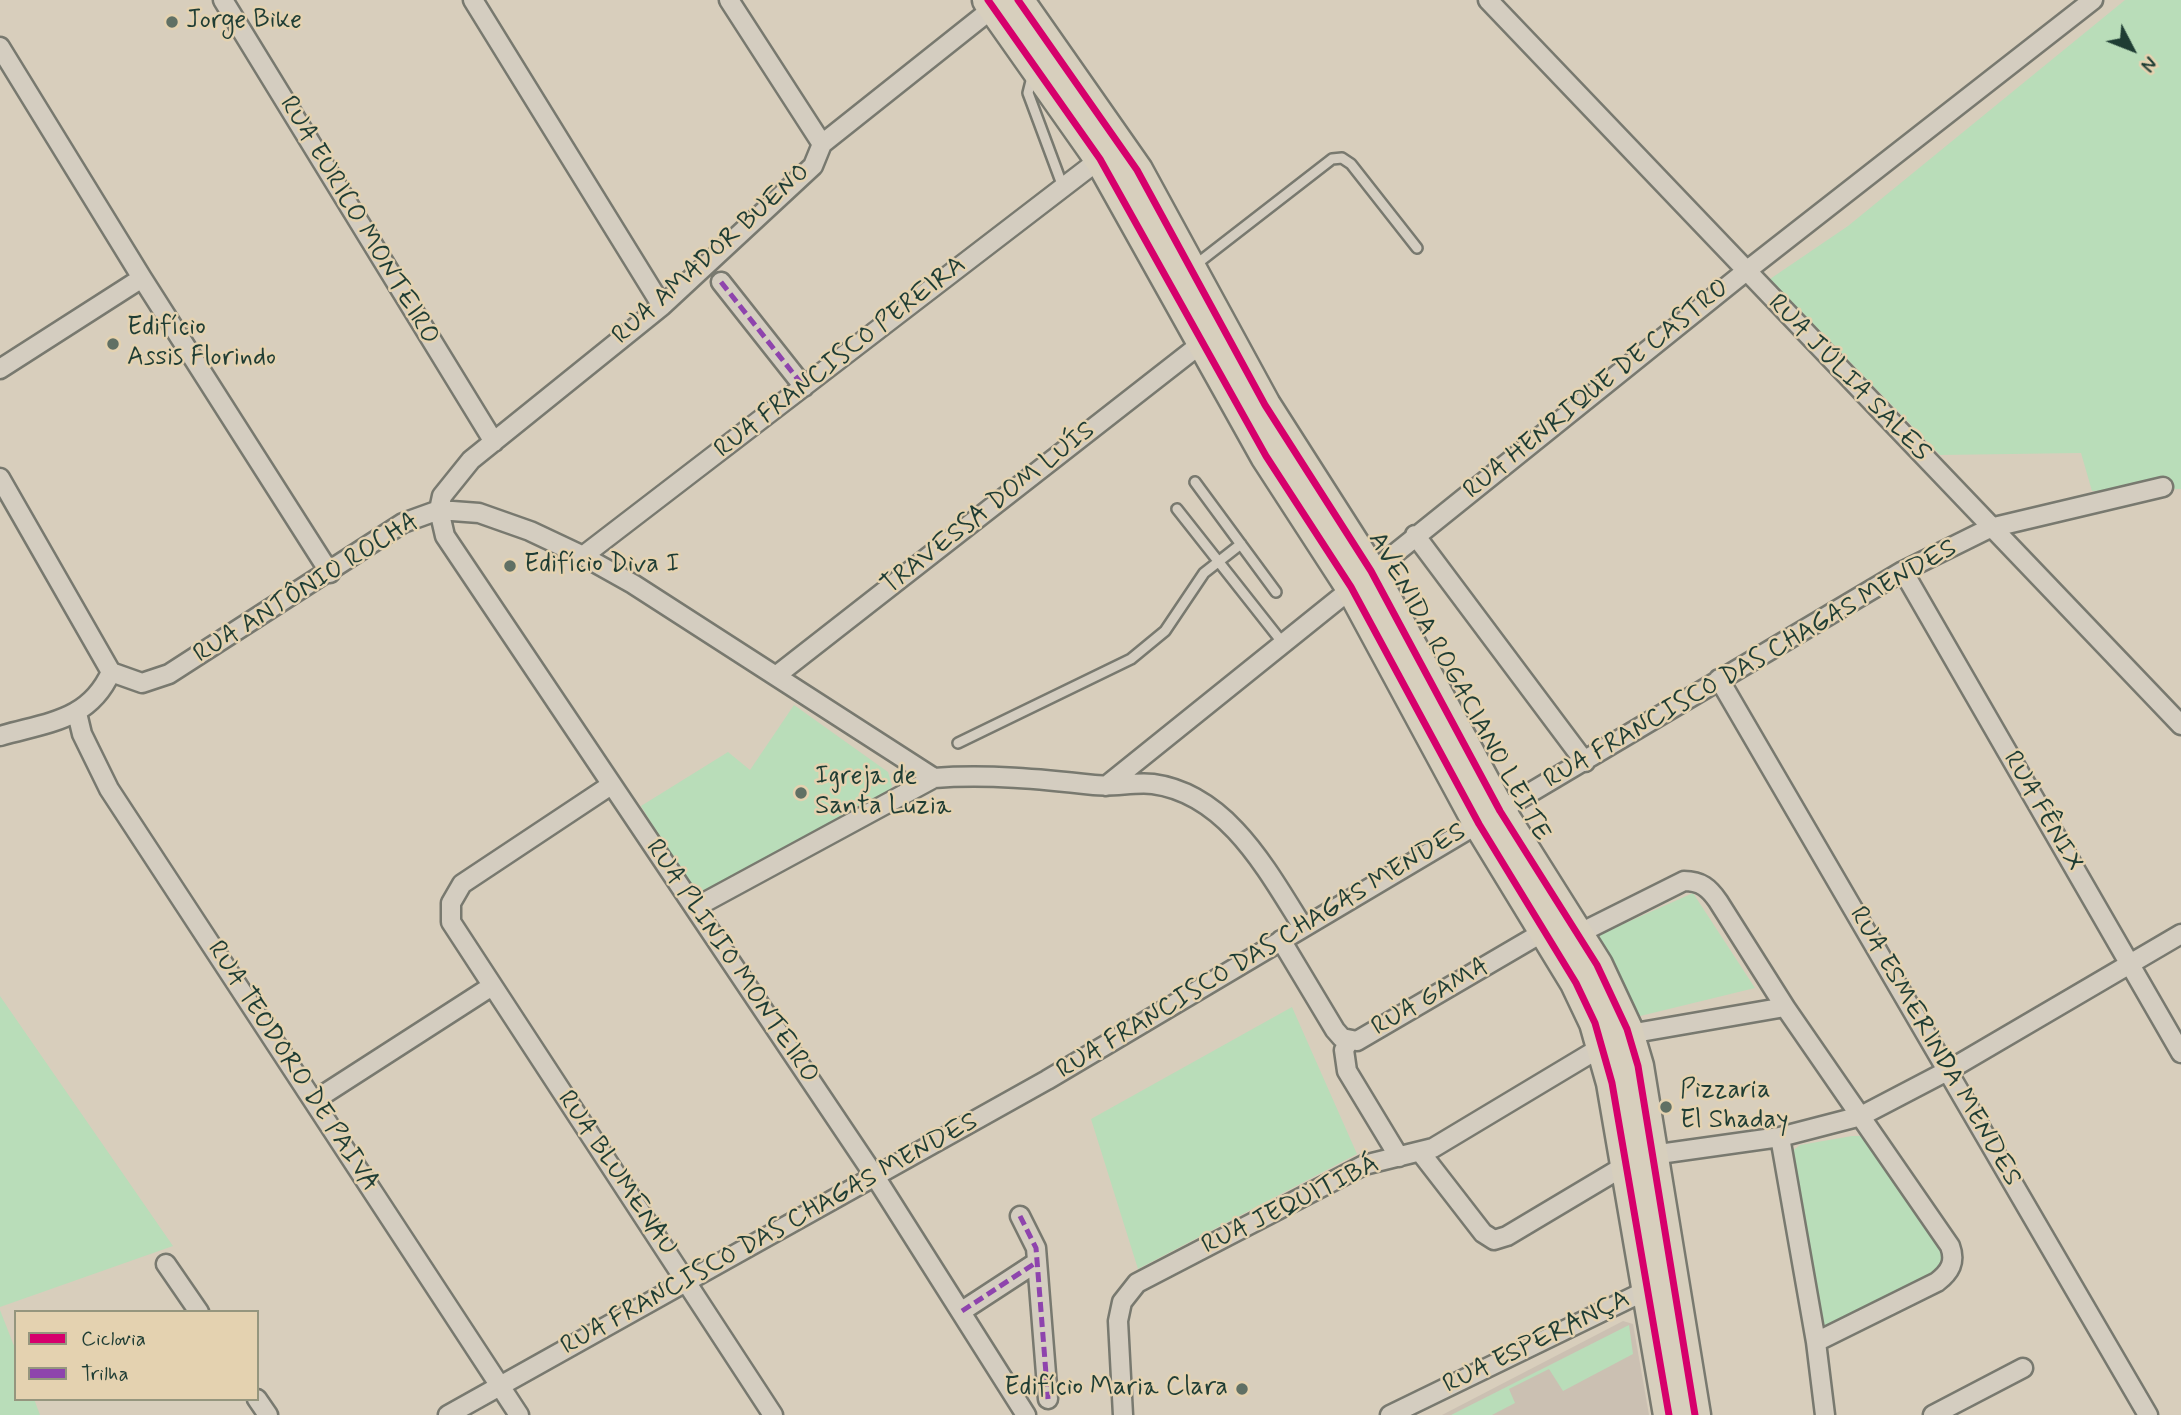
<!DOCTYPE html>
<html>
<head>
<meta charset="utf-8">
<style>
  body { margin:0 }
  #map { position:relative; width:2181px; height:1415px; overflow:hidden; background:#d8cebc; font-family:Mynerve,sans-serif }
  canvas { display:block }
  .legend { position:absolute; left:14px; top:1310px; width:245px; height:91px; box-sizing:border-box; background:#e4d2b0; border:2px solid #95967e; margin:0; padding:9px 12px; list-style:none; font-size:21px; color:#1f3d34 }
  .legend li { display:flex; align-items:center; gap:14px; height:35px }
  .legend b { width:35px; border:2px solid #95967e }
  .north { position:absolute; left:2097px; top:14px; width:70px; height:70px; -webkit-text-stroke:5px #e4d2b0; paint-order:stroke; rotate:132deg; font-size:19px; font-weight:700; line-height:28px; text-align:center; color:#1f3d34 }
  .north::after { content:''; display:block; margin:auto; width:24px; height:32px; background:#1f3d34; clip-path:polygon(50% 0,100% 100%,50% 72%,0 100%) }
</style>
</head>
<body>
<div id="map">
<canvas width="2181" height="1415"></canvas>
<ul class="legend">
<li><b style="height:9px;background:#d6006c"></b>Ciclovia</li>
<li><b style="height:9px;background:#8e44ad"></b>Trilha</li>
</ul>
<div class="north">N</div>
</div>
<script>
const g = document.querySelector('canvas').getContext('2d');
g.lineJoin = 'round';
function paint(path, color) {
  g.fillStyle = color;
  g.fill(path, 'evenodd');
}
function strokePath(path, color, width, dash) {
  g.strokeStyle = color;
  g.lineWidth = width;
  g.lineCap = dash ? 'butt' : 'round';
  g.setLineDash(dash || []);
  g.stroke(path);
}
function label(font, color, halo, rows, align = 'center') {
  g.font = font + ' Mynerve,sans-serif';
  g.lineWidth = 5;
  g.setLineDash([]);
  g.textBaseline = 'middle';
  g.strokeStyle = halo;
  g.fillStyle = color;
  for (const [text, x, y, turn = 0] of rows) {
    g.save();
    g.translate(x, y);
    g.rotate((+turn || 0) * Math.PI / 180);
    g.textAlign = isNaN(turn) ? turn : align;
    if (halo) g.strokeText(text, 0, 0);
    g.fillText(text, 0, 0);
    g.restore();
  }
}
const built = new Path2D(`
  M1623,1321L1633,1324L1649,1415H1442Z`);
const green = new Path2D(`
  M2125,0H2181V489L2092,491L2081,453L1940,455L1770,279L1848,226Z
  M794,705L888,772L892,786L886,797L697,898L641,806L728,752L750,770Z
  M1693,893L1755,988L1636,1017L1594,937Z
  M0,996L173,1246L0,1307Z
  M1292,1007L1357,1154L1138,1269L1091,1119Z
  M1852,1136H1864L1945,1253L1941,1275L1829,1328L1818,1322L1791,1152L1800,1145Z
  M0,1310L16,1351V1399H34L40,1415H0Z
  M1629,1325L1633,1354L1563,1391L1549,1369L1509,1389L1515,1403L1492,1415H1451Z`);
const service = new Path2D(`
  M1033,73L1028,93L1063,187
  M1194,266L1332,159L1342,158L1351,164L1417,248
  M1195,482L1276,592
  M1177,509L1282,642
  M958,743L1131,659L1165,631L1204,573L1241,544`);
const minor = new Path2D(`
  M223,0L494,442
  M473,0L662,306
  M729,0L822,144
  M1488,0L2181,725
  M993,8L822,144L813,166L662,306L471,460L442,496L439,510L445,536L876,1178L1026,1415
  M0,47L142,278L330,573
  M721,282L804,387
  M0,369L142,278
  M0,478L111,672
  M1415,535L1585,762
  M583,556L1100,159
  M1903,571L2181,1053
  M777,675L1202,343
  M1719,679L2148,1415
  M77,713L82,734L109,789L519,1415
  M0,736C48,722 89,721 111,672L142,683L169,674L403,523L439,510L479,513L530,531L583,556L633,584L934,778C987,774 1041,779 1094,785C1114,787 1134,782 1153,784C1227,794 1267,870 1303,927
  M611,785L462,884L451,903V922L773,1415
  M1106,786L1745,272L2093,0
  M696,907L934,778
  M1578,934L1684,881C1701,881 1709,888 1718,901L1785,1007
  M1281,940L1335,1030L1342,1038L1357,1041L1545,931
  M1629,1034L1785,1007L1950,1246C1956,1262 1950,1272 1937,1282L1816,1342
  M1349,1041L1344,1050L1347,1071L1399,1157
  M315,1100L492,986
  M1780,1137L1816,1342L1825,1415
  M1421,1153L1483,1233L1494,1240L1507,1236L1626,1165
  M1652,1155L1780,1137L1861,1116L1949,1070L2181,934
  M1020,1216L1036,1248L1048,1399
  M166,1264L199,1312
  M962,1311L1037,1262
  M257,1399L268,1415
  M448,1415L1047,1080L1903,571L1990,528L2163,487
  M1123,1415L1118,1321L1122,1302L1137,1283L1364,1165L1433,1148L1603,1046
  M1390,1415L1647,1290
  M1933,1415L2023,1368`);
const primary = new Path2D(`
  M988,0L1100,159L1266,456L1351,587L1479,824L1576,983L1595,1023L1612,1083L1669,1415
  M1018,0L1137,170L1265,405L1371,571L1500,811L1597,965L1627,1029L1638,1066L1695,1415`);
const quiet = new Path2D(`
  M721,282L804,387
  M1020,1216L1036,1248L1048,1399
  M962,1311L1037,1262`);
const cycleway = new Path2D(`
  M988,0L1100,159L1266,456L1351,587L1479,824L1576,983L1595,1023L1612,1083L1669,1415
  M1018,0L1137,170L1265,405L1371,571L1500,811L1597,965L1627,1029L1638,1066L1695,1415`);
const markers = [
  [172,22,7,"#607064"],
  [113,344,7,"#607064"],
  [510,566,7,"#607064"],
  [801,793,7,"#607064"],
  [1666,1107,7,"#607064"],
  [1242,1389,7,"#607064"]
];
const poiNames = [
  ["Jorge Bike",186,22],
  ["Edifício",127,329],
  ["Assis Florindo",127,359],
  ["Edifício Diva I",524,566],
  ["Igreja de",815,778],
  ["Santa Luzia",815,808],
  ["Pizzaria",1680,1092],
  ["El Shaday",1680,1122],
  ["Edifício Maria Clara",1228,1389,"right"]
];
const streetNames = [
  ["RUA EURICO MONTEIRO",358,221,59],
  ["RUA AMADOR BUENO",712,255,-42],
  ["RUA FRANCISCO PEREIRA",841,358,-38],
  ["RUA JÚLIA SALES",1848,379,46],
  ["RUA HENRIQUE DE CASTRO",1597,390,-39],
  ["TRAVESSA DOM LUÍS",989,509,-38],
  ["RUA ANTÔNIO ROCHA",307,589,-32],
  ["RUA FRANCISCO DAS CHAGAS MENDES",1751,665,-30],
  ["AVENIDA ROGACIANO LEITE",1458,687,61],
  ["RUA FÊNIX",2042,812,60],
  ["RUA FRANCISCO DAS CHAGAS MENDES",1262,952,-31],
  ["RUA PLINIO MONTEIRO",731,962,56],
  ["RUA GAMA",1431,998,-30],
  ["RUA ESMERINDA MENDES",1934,1047,60],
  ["RUA TEODORO DE PAIVA",292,1067,57],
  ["RUA BLUMENAU",616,1174,56],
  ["RUA JEQUITIBÁ",1291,1206,-26],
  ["RUA FRANCISCO DAS CHAGAS MENDES",770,1235,-29],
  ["RUA ESPERANÇA",1537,1343,-26]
];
paint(built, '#cbc0b2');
paint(green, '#b9ddb9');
strokePath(service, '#78796f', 14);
strokePath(minor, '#78796f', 23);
strokePath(primary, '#78796f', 35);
strokePath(service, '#d4cdc0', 9);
strokePath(minor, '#d4cdc0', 18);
strokePath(primary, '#d7cfbd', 30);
strokePath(quiet, '#8e44ad', 5, [10, 5]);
strokePath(cycleway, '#d6006c', 7);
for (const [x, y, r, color] of markers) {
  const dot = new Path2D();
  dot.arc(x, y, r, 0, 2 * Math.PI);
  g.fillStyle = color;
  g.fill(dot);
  strokePath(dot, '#e4d2b0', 2.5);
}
label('26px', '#1f3d34', '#e4d2b0', poiNames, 'left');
label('26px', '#1f3d34', '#e4d2b0', streetNames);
</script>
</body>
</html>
